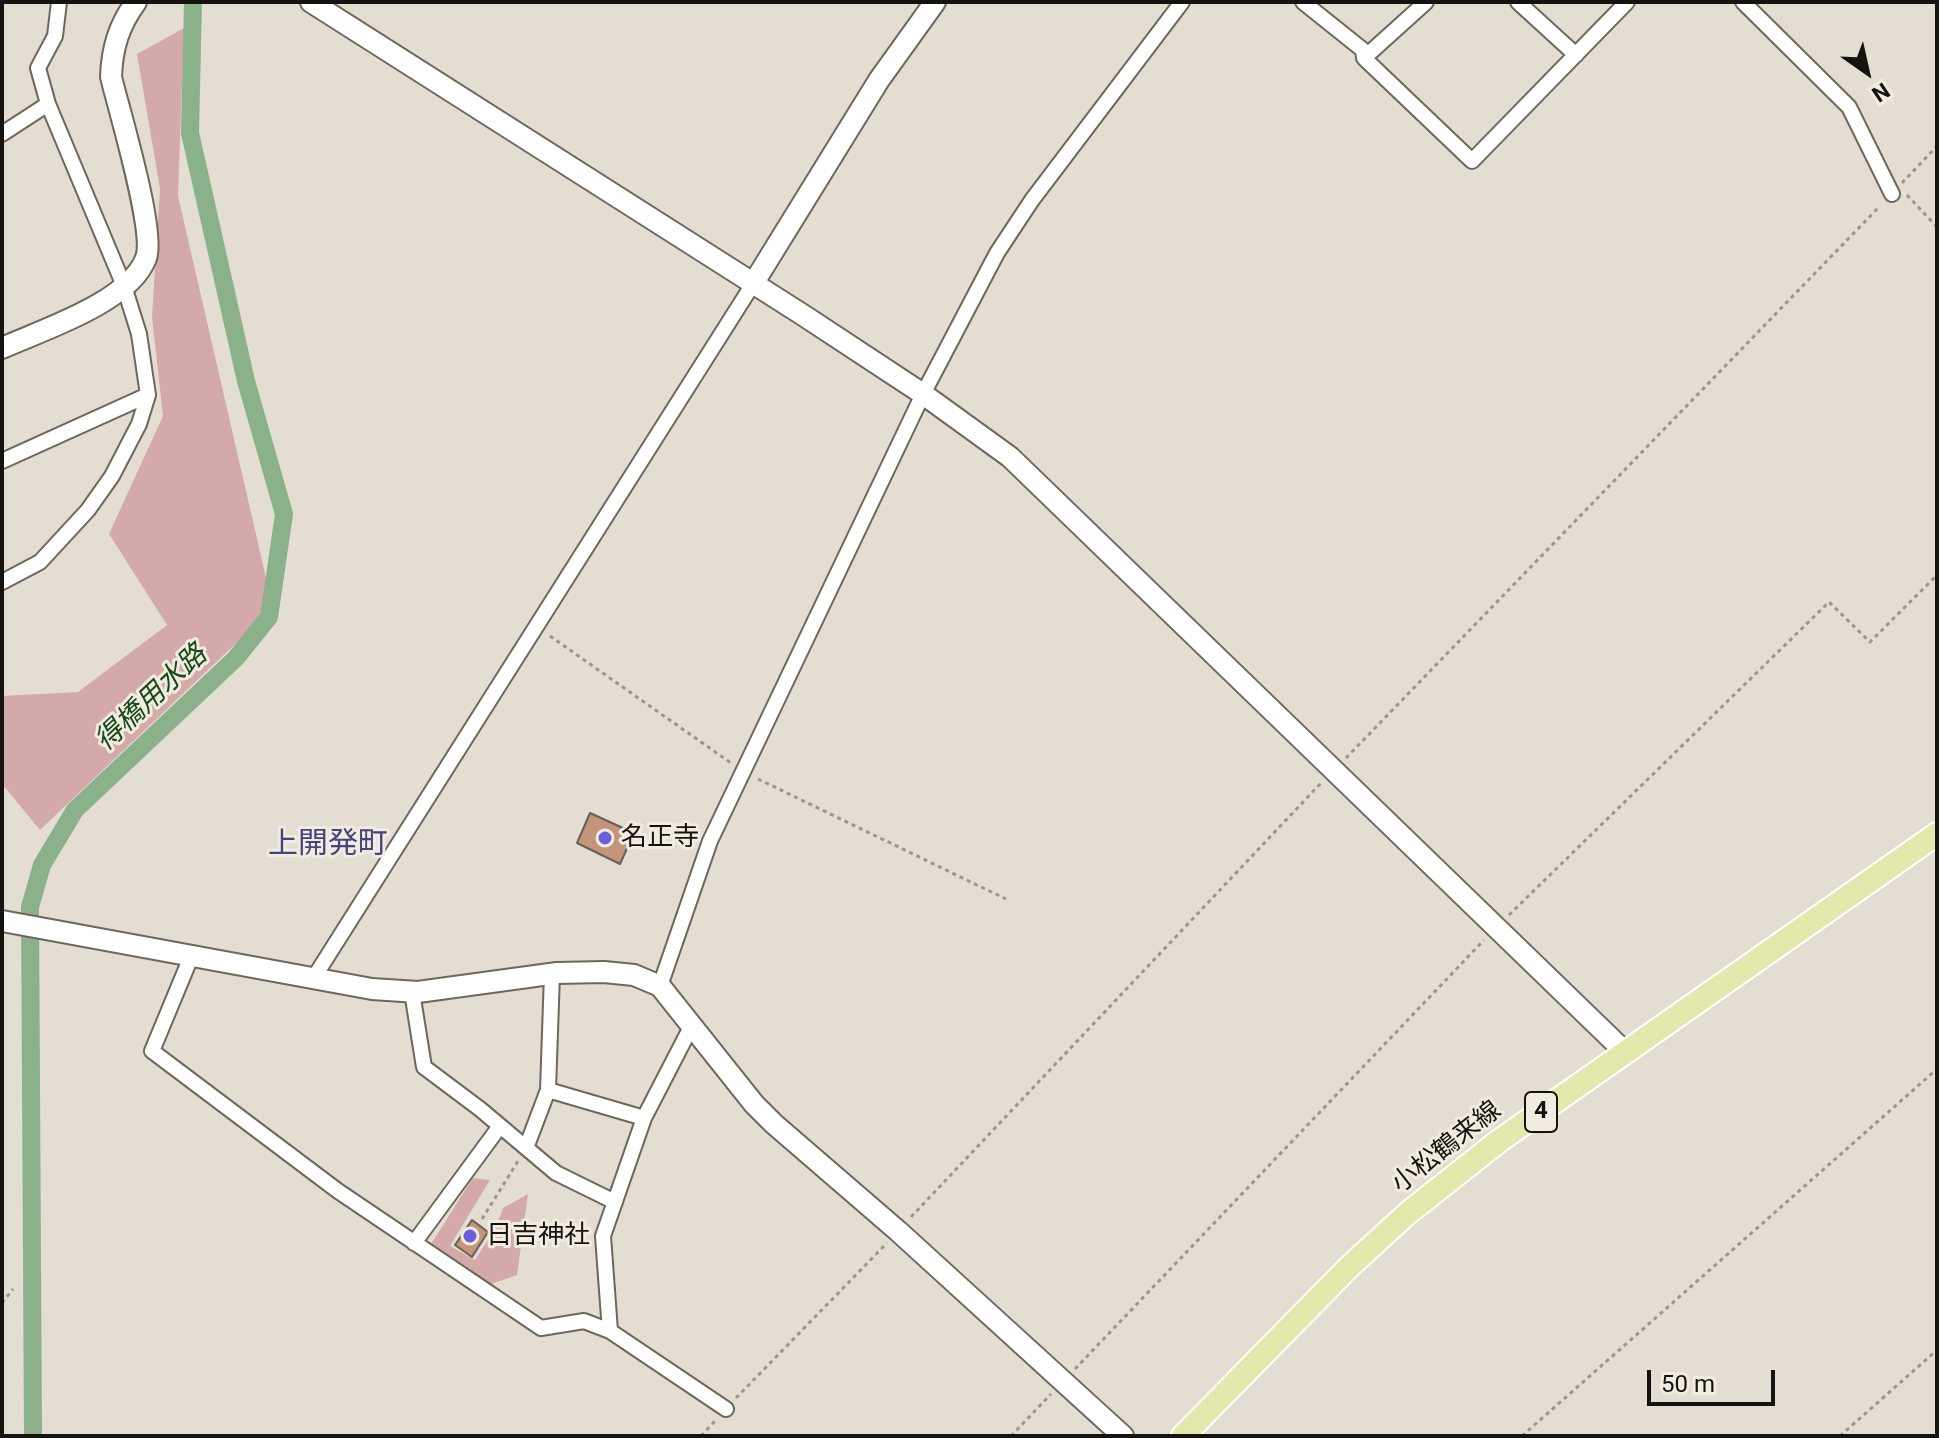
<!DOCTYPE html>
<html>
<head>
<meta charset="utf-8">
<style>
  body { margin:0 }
  #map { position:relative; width:1939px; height:1438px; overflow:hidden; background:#e4ded2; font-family:Roboto,sans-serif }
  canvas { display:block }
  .frame { position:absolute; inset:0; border:4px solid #15130f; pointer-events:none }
  .north { position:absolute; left:1827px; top:32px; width:80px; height:80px; -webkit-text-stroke:6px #f2ebdf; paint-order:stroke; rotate:146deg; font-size:22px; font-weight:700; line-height:32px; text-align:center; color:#15130f }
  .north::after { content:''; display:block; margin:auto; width:28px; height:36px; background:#15130f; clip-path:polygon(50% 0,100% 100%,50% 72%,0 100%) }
  .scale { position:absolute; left:1647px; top:1370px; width:128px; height:36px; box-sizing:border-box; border:4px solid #15130f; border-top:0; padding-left:10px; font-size:24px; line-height:28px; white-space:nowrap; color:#15130f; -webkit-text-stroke:6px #f2ebdf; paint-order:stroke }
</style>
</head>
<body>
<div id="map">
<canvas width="1939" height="1438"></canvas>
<div class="frame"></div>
<div class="north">N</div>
<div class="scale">50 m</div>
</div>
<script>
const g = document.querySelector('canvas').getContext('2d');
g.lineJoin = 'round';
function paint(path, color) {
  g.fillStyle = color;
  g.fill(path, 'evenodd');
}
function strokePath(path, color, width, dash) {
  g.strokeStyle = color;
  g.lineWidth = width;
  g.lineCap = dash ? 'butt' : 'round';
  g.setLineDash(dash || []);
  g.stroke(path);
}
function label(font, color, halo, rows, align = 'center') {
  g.font = font + ' Roboto,"Noto Sans JP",sans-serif';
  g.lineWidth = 6;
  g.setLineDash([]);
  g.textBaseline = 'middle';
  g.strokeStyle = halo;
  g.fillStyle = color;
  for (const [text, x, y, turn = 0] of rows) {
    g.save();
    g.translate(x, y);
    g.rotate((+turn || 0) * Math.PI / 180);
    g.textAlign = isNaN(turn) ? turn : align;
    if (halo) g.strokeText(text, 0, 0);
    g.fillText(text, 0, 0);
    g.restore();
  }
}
const green = new Path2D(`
  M184,28L178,196L273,608L40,830L2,784V696L78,692L167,625L109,534L163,416L152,317L160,189L137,54Z
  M473,1178L490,1180L450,1246L475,1260L496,1227L503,1208L528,1194L517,1275L491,1284L477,1279L429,1247Z`);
const canal = new Path2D(`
  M33,1436L30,907L42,865L75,810L236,658L269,617L284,514L246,381L190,133L193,2`);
const building = new Path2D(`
  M590,813L634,833L620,864L577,843Z
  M472,1220L488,1232L472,1257L455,1245Z`);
const path = new Path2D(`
  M1902,183L1937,146
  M1907,195L1937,227
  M550,636L731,763
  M1346,758L1880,206
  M758,779L1006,899
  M1509,915L1829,602L1870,642L1937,575
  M911,1217L1321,783
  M482,1219L518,1161
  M2,1303L13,1289
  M1075,1369L1484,940
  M736,1398L887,1243
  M701,1436L715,1421
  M1011,1436L1051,1394
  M1522,1436L1937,1069
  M1840,1436L1937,1350`);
const street = new Path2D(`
  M1303,2L1363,50L1364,58L1472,161L1627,2
  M1518,2L1576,55
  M1743,2L1849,107L1892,194
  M1364,58L1426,2
  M2,134L48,104
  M2,461L148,395
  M2,582L40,562L88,510L112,476L139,424L148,395L139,334L124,286L48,104L38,68L55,36L59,2
  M191,957L152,1051L338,1191L541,1328L584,1321L610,1331L726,1409
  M313,979L753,284
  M660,986L710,841L923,394L997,253L1032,200L1182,2
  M412,992L424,1067L480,1109L556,1173L615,1202
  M548,1090L644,1118
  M526,1148L548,1090L552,974
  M414,1243L500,1126
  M610,1331L603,1236L644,1118L692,1025`);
const secondary = new Path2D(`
  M311,2L803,315L923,394L1010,457L1626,1053
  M753,284L879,80L935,2
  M2,348C42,330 130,302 146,258C156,232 119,110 111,77C112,48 119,25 136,2
  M2,921L372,989L418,992L557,973L604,972L634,975L660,986L754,1104L774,1124L898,1231L1123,1436`);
const primary = new Path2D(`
  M1183,1436L1349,1267L1408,1213L1499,1141L1937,834`);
const markers = [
  [605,838,8,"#6b5fd8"],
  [470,1236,8,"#6b5fd8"]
];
const shields = [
  [1541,1112,32]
];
const shieldNames = [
  ["4",1541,1112]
];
const poiNames = [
  ["名正寺",621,838],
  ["日吉神社",486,1236]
];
const streetNames = [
  ["小松鶴来線",1447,1148,-38]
];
const waterNames = [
  ["得橋用水路",152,699,-43]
];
const quarterNames = [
  ["上開発町",328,845]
];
paint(green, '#d4a9a9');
strokePath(canal, '#8bb18a', 18);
paint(building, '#c5957b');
strokePath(building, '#695e58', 2);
strokePath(street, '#6d675c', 18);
strokePath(secondary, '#6d675c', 24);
strokePath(primary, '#fff', 26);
strokePath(path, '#9b968d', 3, [4, 4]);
strokePath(street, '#fff', 14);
strokePath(secondary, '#fff', 20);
strokePath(primary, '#e3e8ac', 22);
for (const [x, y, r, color] of markers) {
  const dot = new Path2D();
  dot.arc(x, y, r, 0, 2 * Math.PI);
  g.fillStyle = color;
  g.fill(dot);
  strokePath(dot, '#f2ebdf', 3);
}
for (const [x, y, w] of shields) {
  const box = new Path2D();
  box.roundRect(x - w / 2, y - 20, w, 40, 6);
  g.fillStyle = '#f2ebdf';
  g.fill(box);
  strokePath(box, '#15130f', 2);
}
label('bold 24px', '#15130f', null, shieldNames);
label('26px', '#15130f', '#f2ebdf', poiNames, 'left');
label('26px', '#15130f', '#f2ebdf', streetNames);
label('italic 28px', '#134a17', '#f2ebdf', waterNames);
label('30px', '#45427f', '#f2ebdf', quarterNames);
</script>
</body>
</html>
